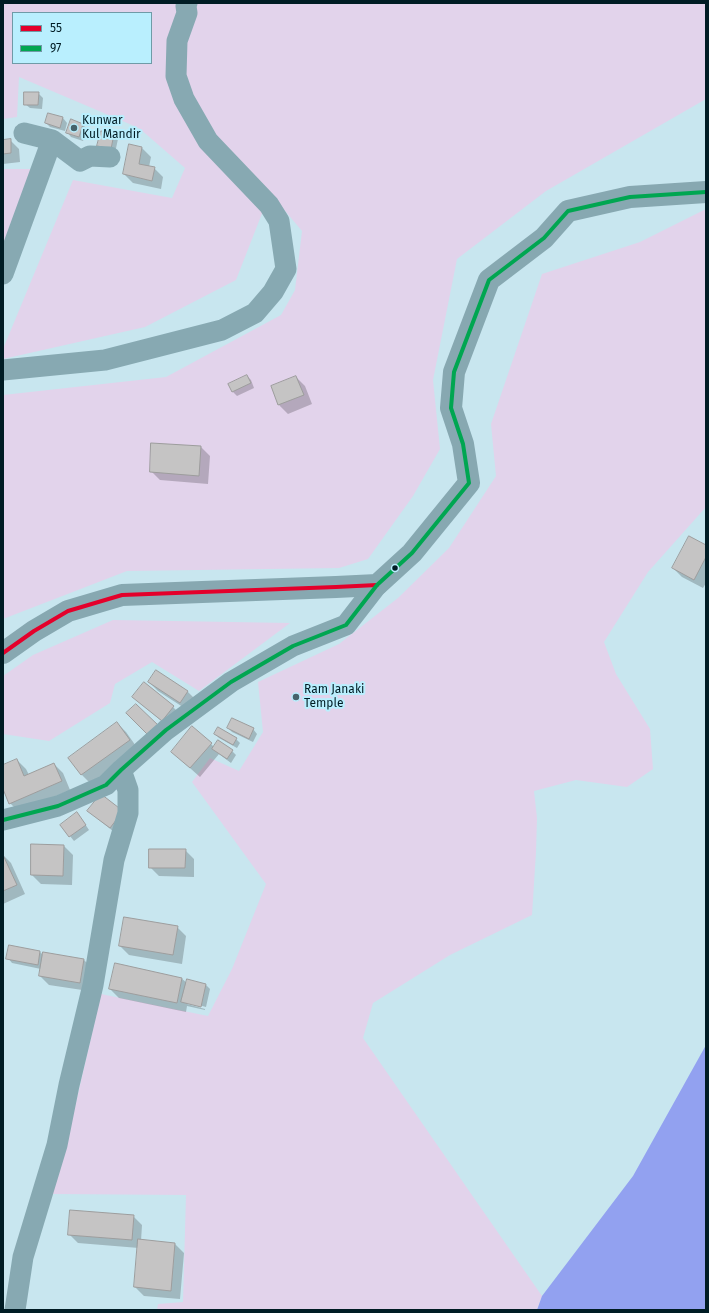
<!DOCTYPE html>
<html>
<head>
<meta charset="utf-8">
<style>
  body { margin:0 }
  #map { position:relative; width:709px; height:1313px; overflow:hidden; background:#c8e6ef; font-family:"Fira Sans",sans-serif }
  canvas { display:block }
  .frame { position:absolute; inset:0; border:4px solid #001c24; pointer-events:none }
  .legend { position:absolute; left:12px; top:12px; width:140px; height:52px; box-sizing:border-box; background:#b9effe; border:1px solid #6f9ba7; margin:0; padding:5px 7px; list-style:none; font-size:12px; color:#001c24 }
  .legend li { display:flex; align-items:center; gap:8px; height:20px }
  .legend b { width:20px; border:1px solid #6f9ba7 }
</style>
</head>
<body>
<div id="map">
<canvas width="709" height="1313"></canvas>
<div class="frame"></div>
<ul class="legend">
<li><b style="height:5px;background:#e4002b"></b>55</li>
<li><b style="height:5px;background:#00a651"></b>97</li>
</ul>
</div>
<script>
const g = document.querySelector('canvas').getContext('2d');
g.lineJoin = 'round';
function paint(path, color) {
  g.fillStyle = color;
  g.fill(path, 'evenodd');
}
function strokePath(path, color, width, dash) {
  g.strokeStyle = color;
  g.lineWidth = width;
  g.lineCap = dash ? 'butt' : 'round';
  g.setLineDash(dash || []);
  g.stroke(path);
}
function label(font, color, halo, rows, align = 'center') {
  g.font = font + ' "Fira Sans",sans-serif';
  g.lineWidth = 4;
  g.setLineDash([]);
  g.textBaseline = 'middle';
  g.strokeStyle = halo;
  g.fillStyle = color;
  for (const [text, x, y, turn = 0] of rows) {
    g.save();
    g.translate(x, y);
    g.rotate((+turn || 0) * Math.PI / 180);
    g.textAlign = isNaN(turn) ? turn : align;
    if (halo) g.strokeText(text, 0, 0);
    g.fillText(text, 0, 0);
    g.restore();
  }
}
const green = new Path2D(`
  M3,3H706V99L546,191L457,259L433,380L440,449L413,496L368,559L339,568L127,571L3,619V395L166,377L281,315L295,290L302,231L270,193L236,280L145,327L3,359V349L73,180L172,198L185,168L139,128L19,77L17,117L3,119ZM13,13H151V63H13Z
  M3,169H33L3,250Z
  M706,209V507L648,572L604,642L616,674L650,729L653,769L627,787L576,780L534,791L537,818L536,852L532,915L450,955L373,1003L363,1038L542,1296L537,1310H157L158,1304L183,1302L186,1195L52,1194L72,1120L101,994L208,1016L232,969L266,884L192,782L210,758L239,771L263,732L258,682L339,644L398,598L449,548L496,476L491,424L542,274L640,242Z
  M113,620L290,623L199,691L152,662L115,684L110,703L49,741L3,734V676L33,655Z`);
const water = new Path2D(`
  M706,1045V1310H537L542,1296L633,1176Z`);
const shadow = new Path2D(`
  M38,93L43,98L42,109L30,108L25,104Z
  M48,114L63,118L67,123L65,131L50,127L46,123Z
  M83,125L87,129L83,141L71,137L67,132Z
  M114,135L118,139L115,153L103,150Z
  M10,140L19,149L20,162L3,164V141Z
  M130,145L142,148L151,157L149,167L154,168L163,177L161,189L133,183L124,174Z
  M247,376L251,380L254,388L237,396L233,392Z
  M296,377L305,386L312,404L288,414L279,405L272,387Z
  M201,447L210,456L208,484L160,480L151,471Z
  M706,546V583L703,588L682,577L673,568Z
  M149,682L187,691L196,700L189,711L158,691Z
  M133,697L173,707L182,716L171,729Z
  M117,723L126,732L138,749L91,784L82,775L70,758Z
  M228,728L253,729L257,734L253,742L232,732Z
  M215,734L236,739L240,743L237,748L219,738Z
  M211,744L214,747L232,751L236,755L231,763L219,754L200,777L172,752Z
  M17,760L26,769L29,775L54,764L63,773L70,790L19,812L10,803L3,787V766Z
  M89,810L131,820L119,836L98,819Z
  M81,818L89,830L74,841L61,825Z
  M64,846L73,855L72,885L41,884L32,875Z
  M185,850L194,859V877L159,876L150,867Z
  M3,855L11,863L25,894L3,904Z
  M177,927L186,936L182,964L129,955L120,946Z
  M40,952L44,956L84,960L93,969L89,991L49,985L40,976L41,969L12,963L8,958Z
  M181,978L187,983L206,985L210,989L206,1007L187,1002V1004L205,1009V1010L187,1006L186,1012L119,998L110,989Z
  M133,1216L142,1225L141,1241L175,1244L184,1253L180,1299L144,1296L135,1287L139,1248L78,1243L69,1234Z`);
const building = new Path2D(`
  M24,92H39L38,105H24Z
  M48,113L63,117L60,128L45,123Z
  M71,119L83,124L79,137L66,133Z
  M101,131L114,134L111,149L97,146Z
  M11,139V153L3,154V140Z
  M129,144L142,147L139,164L155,167L152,181L123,174Z
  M247,375L251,383L232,392L228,384Z
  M296,376L304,395L278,405L271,386Z
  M151,443L201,446L199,476L150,472Z
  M689,536L706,545V557L694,580L672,568Z
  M156,670L188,691L180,703L148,682Z
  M144,682L174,706L162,721L132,697Z
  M136,704L158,725L148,735L126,713Z
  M232,718L254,728L249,739L227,728Z
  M117,722L130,740L81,775L68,758Z
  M192,726L212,743L190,768L171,752Z
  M218,727L237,738L233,745L214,734Z
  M218,740L233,750L227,759L212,749Z
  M17,759L24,776L54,763L62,781L9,804L3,789V765Z
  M101,794L123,811L110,828L87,811Z
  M77,812L86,825L69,837L60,825Z
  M31,844L64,845L63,876L31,875Z
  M149,849H186L185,868H149Z
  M3,855L17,885L3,891Z
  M124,917L178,926L173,955L119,946Z
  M9,945L40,951L38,965L6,959Z
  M43,952L84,959L80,983L39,976Z
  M115,963L182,978L177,1003L109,989Z
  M187,979L206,984L201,1007L181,1002Z
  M70,1210L134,1215L132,1240L68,1235Z
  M138,1239L175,1243L171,1291L134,1287Z`);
const street = new Path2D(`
  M52,140L80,161L90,156L110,157
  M3,274L52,140L24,133
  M3,370L105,360L222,330L255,313L273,292L286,269L279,221L269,205L208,141L184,99L176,76L177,41L187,13L186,6L187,3
  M3,820L58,806L106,785L121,770L166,730L231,682L293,646L346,625L377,585
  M15,1310L23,1257L57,1145L69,1085L93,985L114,860L128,813V790L121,770`);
const secondary = new Path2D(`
  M3,653L34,631L68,611L122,595L336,587L377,585L412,553L469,483L463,444L451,408L454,372L489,280L544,238L568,211L630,197L706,192`);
const bus1 = new Path2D(`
  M3,653L34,631L68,611L122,595L336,587L377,585`);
const bus2 = new Path2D(`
  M3,820L58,806L106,785L121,770L166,730L231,682L293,646L346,625L377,585L412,553L469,483L463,444L451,408L454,372L489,280L544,238L568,211L630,197L706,192`);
const markers = [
  [74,128,4,"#46636b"],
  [395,568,3.5,"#001c24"],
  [296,697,4,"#46636b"]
];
const poiNames = [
  ["Kunwar",82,121],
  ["Kul Mandir",82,135],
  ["Ram Janaki",304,690],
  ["Temple",304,704]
];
paint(green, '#e2d3eb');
paint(water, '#92a1f0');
paint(shadow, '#0003');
paint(building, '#c5c4c4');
strokePath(building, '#9d9d9d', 1);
strokePath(street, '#87a9b2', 21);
strokePath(secondary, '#87a8b1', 22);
strokePath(bus1, '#e4002b', 4);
strokePath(bus2, '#00a651', 4);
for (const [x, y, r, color] of markers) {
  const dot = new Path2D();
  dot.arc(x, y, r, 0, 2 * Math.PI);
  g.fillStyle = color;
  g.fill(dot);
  strokePath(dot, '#b9effe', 1.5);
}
label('12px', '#001c24', '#b9effe', poiNames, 'left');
</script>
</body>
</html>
